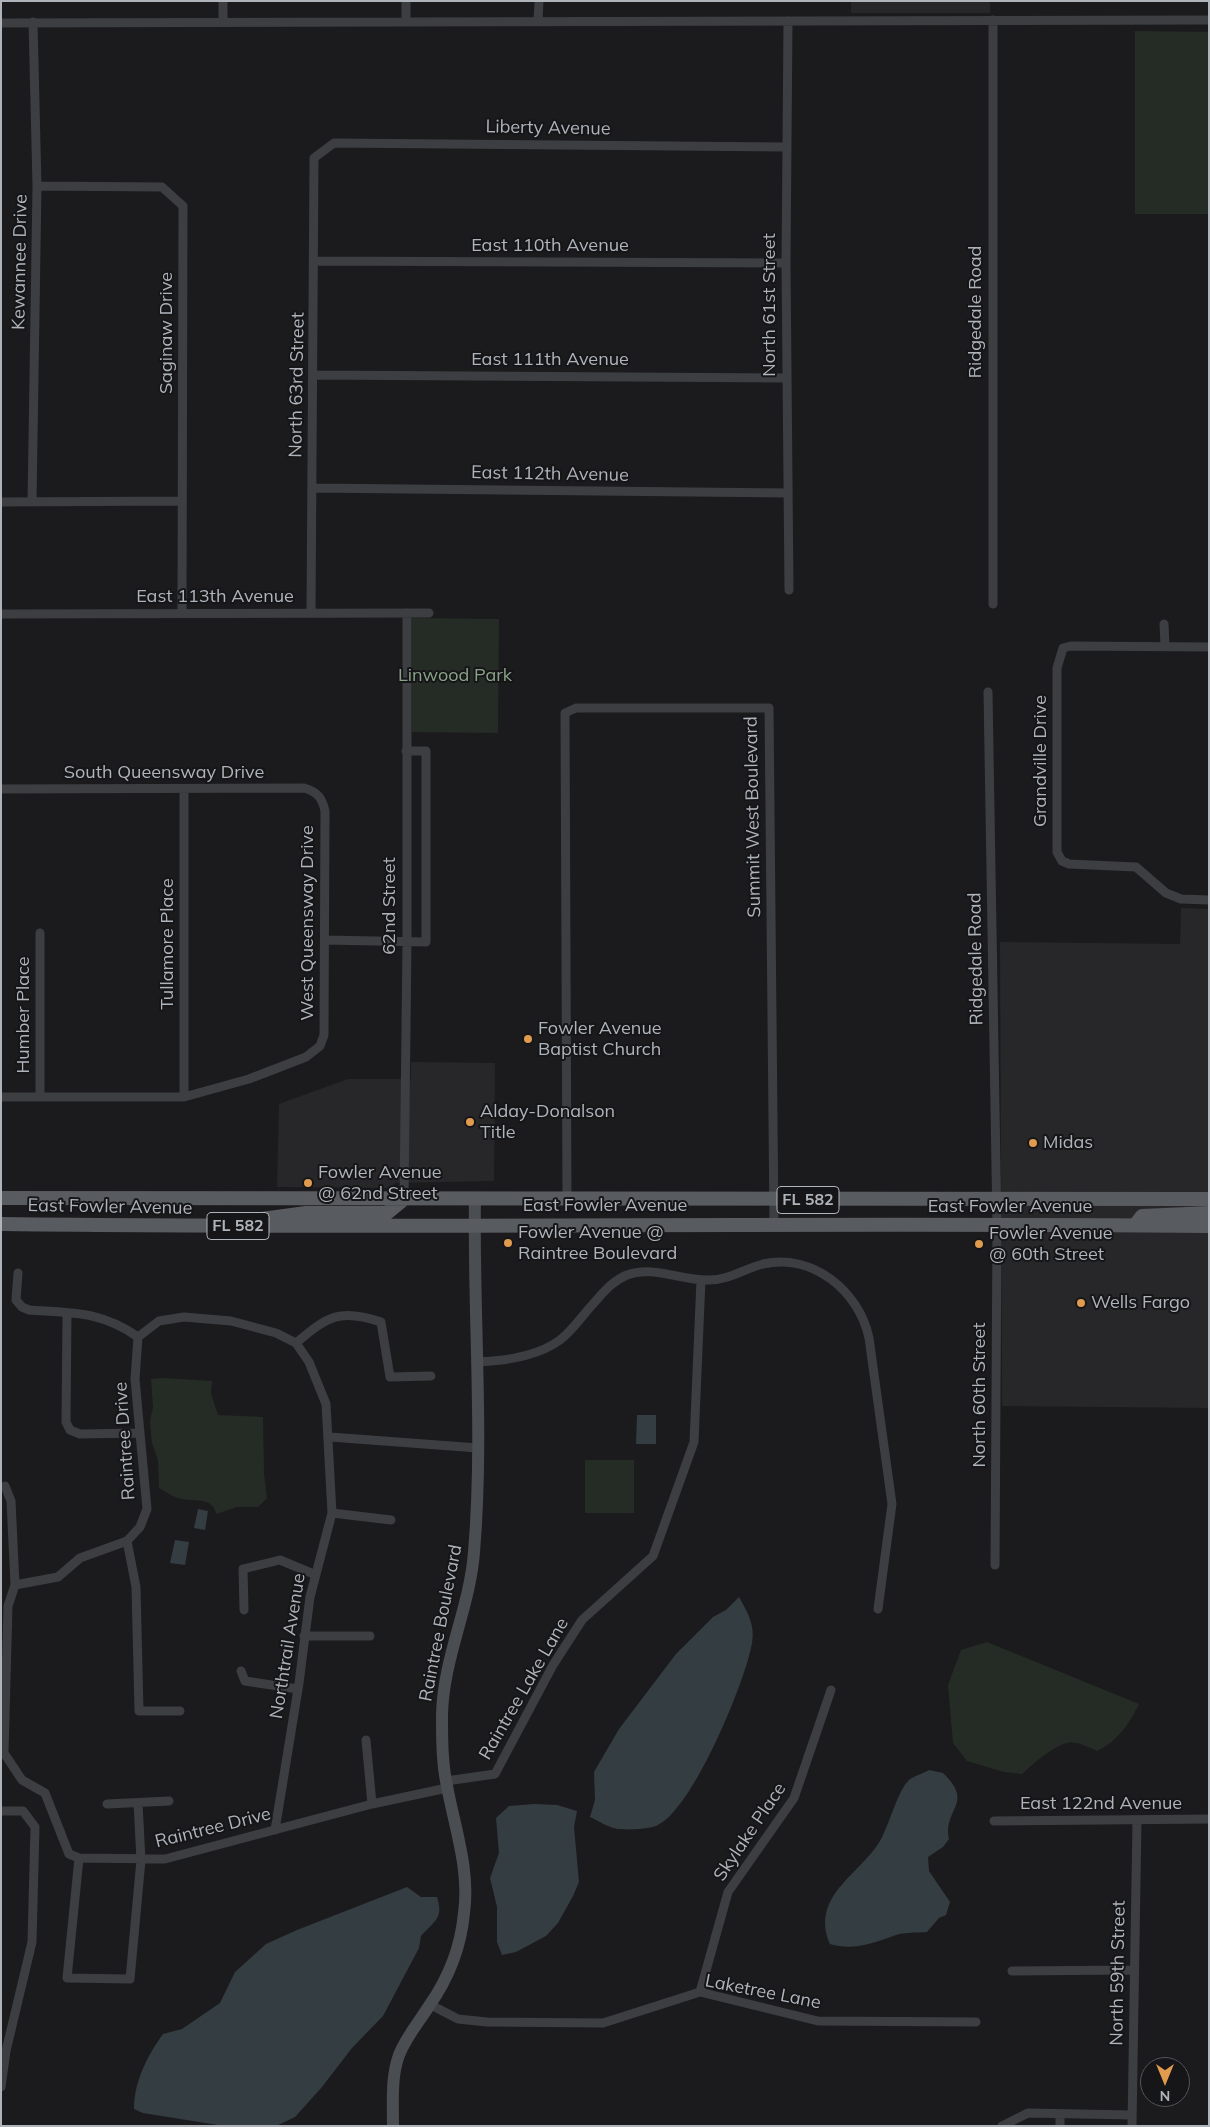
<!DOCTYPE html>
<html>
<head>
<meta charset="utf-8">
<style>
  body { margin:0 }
  #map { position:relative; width:1210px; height:2127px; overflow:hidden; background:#1b1b1d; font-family:Mulish,sans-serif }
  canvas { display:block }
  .frame { position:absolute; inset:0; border:2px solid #afb4bb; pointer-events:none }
  .north { position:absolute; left:1140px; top:2057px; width:50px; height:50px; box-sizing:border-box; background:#161618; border:1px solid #535559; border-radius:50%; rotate:180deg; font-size:14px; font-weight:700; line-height:20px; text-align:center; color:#afb4bb }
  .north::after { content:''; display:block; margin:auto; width:18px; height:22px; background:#e09b4f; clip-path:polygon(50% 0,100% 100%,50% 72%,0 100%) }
</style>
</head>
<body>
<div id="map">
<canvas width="1210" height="2127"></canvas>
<div class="frame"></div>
<div class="north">N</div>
</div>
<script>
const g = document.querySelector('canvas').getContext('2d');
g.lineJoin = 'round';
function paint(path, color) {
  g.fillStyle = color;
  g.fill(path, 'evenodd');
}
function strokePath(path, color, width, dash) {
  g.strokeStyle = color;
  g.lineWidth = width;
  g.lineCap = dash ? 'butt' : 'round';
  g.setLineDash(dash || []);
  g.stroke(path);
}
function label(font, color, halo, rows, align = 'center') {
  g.font = font + ' Mulish,sans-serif';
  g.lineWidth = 4;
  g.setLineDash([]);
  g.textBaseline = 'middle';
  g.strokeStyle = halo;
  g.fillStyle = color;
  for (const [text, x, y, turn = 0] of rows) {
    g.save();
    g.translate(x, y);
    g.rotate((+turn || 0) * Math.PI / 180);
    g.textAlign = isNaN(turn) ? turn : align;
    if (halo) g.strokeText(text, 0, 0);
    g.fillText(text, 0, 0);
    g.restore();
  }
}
const built = new Path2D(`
  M851,1H990V13H851Z
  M1181,908L1209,909V1408L1002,1406L1000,942L1180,944Z
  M411,1062L495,1063L494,1181L395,1183L390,1188L277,1187L279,1104L348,1079H411Z`);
const green = new Path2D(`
  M1135,31L1209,32V214H1135Z
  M412,618L499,619L498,733L412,732Z
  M163,1378L212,1381L211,1394L218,1415L263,1417L264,1474L267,1498L258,1507H237L216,1514C213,1495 192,1503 178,1498C172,1496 165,1491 159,1488L158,1460L152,1443L150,1421L153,1407L151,1379Z
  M585,1460H634V1513H585Z
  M987,1642L1139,1704C1129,1724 1118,1741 1097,1751C1088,1747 1077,1741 1067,1743C1053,1746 1033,1764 1022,1774L1004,1772L967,1761L953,1743L948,1685L961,1650Z`);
const water = new Path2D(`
  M637,1415H656V1444H636Z
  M198,1509L208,1511L205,1530L194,1528Z
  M175,1540L189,1542L185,1565L170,1563Z
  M739,1597C748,1613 755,1625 752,1643C746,1680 692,1812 656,1826C648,1829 628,1830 618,1829C609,1828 599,1821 590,1817L595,1800L594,1772L619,1729L676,1654L713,1617L726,1610Z
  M929,1770L943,1773C975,1804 943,1808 949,1839L943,1847L928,1857L929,1871L950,1902L946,1915L939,1918L927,1932C917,1933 905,1932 896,1935C874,1943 853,1951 830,1944C809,1895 863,1873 881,1839C889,1825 898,1790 909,1780C914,1776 924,1773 929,1770Z
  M534,1804L557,1805L577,1811L574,1827L579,1882L573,1896L558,1923L546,1936L516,1952L502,1955L497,1942V1907L490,1878L499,1853L496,1818L509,1806Z
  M407,1887L421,1897H437C444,1919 434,1921 421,1936L419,1948L383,2016L352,2048L322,2087L295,2117L276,2126H224L143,2113L134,2109C134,2082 147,2056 163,2034L182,2029L220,2003L235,1972L266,1944L297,1930Z`);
const street = new Path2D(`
  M406,1V22
  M993,20V604
  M223,21V1
  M538,21L539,1
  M788,21L786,263L789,590
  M1,23L1209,20
  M37,186L162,187L183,206L182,613
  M315,261L786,263
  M313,375L786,378
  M312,488L788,493
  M1,502L182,501
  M32,502L37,186L33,22
  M311,613L314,158L334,143L786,147
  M1,614L429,613
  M1164,624L1165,646
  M1209,647L1071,646L1063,648L1057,668V852L1062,861L1069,864L1136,867L1166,893L1181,899L1209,900
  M988,692L997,1226L995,1565
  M1,789L304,788C318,792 322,798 325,811L324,1035L320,1046L306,1057L249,1079L184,1097H1
  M184,790V1097
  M40,933V1097
  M325,940L426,942V751H406
  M404,1199L407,942V613
  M567,1200L565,713L576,708H769L774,1224
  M18,1273L16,1300L22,1307L29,1310C72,1313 102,1311 138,1337
  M67,1313L66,1422L70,1430L80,1434L139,1433
  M296,1343C328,1316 340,1308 381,1322L390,1377L431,1376
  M477,1362C504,1361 537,1357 560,1340C572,1331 582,1316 593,1304C603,1293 612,1281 627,1275C653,1265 682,1281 709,1280C729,1280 744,1269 763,1264C813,1253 859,1291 869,1338L892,1504L878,1609
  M330,1437L478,1448
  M5,1486L11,1501L15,1585
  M332,1513L391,1520
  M127,1541L136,1587L139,1711H180
  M244,1610L243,1569L280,1560L316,1575
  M304,1636H370
  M241,1671L245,1681L298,1689
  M366,1740L372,1804
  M446,1781L495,1774L553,1665L582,1620L653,1556L694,1442L701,1280
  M107,1804L169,1801
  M1,1811H23L35,1827L32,1942L6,2051L1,2087
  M994,1821L1209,1819
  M275,1830L299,1683L310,1597L332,1513L326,1404L309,1362L296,1343L276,1333L231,1321L184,1317L159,1321L138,1337L135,1379L147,1509L140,1527L127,1541L80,1558L58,1577L15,1585L8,1606L4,1753L22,1780L45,1793L69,1854L79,1858L165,1859L372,1804L447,1788
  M79,1858L67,1978L130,1979L141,1860L138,1803
  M1012,1971L1133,1970
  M700,1992L728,1892L794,1798L831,1690
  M431,2005L458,2019L487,2022L603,2023L700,1992L818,2021L976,2022
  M1060,2114V2126
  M1002,2126L1028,2113L1132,2115
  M1132,2126L1137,1820`);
const secondary = new Path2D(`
  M393,2126C393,2102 391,2077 399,2055C406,2037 419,2022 429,2006C448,1979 461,1946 464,1913C470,1870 455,1829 447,1786C442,1764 442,1738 442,1715C443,1659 470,1607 474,1552C484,1434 473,1316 475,1198`);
const primary = new Path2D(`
  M1,1198L1209,1199
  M262,1219L306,1213H387L404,1199
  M1,1224C404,1229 806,1222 1209,1226
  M1135,1225L1142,1216L1209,1213`);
const markers = [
  [528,1039,5,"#e09b4f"],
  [470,1122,5,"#e09b4f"],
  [1033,1143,5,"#e09b4f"],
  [308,1183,5,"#e09b4f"],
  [508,1243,5,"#e09b4f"],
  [979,1244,5,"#e09b4f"],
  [1081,1303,5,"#e09b4f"]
];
const shields = [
  [808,1200,62],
  [238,1226,62]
];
const shieldNames = [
  ["FL 582",808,1200],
  ["FL 582",238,1226]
];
const streetNames = [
  ["Liberty Avenue",548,128,1],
  ["East 110th Avenue",550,246],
  ["Kewannee Drive",20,262,-89],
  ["North 61st Street",770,305,-90],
  ["Ridgedale Road",976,312,-90],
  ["Saginaw Drive",167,333,-90],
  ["East 111th Avenue",550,360],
  ["North 63rd Street",297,385,-89],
  ["East 112th Avenue",550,474,1],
  ["East 113th Avenue",215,597],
  ["Grandville Drive",1041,761,-90],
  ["South Queensway Drive",164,773],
  ["Summit West Boulevard",753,817,-91],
  ["62nd Street",390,906,-90],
  ["West Queensway Drive",308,923,-90],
  ["Tullamore Place",168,944,-90],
  ["Ridgedale Road",976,959,-91],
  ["Humber Place",24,1015,-90],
  ["East Fowler Avenue",605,1206],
  ["East Fowler Avenue",110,1207,1],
  ["East Fowler Avenue",1010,1207],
  ["North 60th Street",980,1395,-90],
  ["Raintree Drive",125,1441,-94],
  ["Raintree Boulevard",441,1623,-79],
  ["Northtrail Avenue",288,1646,-81],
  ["Raintree Lake Lane",524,1689,-60],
  ["East 122nd Avenue",1101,1804],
  ["Raintree Drive",213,1828,-14],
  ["Skylake Place",750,1832,-56],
  ["North 59th Street",1118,1973,-89],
  ["Laketree Lane",763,1992,11]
];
const parkNames = [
  ["Linwood Park",455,676]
];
const poiNames = [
  ["Fowler Avenue",538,1029],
  ["Baptist Church",538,1050],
  ["Alday-Donalson",480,1112],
  ["Title",480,1133],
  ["Midas",1043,1143],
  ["Fowler Avenue",318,1173],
  ["@ 62nd Street",318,1194],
  ["Fowler Avenue @",518,1233],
  ["Raintree Boulevard",518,1254],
  ["Fowler Avenue",989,1234],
  ["@ 60th Street",989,1255],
  ["Wells Fargo",1091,1303]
];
paint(built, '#27272a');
paint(green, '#252c25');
paint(water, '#343d42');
strokePath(street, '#3c3e41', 9);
strokePath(secondary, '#4a4d51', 12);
strokePath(primary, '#585b60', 14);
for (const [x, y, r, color] of markers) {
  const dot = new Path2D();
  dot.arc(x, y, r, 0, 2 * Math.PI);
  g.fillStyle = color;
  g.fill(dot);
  strokePath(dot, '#161618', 2);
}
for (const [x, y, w] of shields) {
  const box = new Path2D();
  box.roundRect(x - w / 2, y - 13.5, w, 27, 4);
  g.fillStyle = '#161618';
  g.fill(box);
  strokePath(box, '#afb4bb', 1);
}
label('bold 16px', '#afb4bb', null, shieldNames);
label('18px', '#afb4bb', '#161618', streetNames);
label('18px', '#8aa388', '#161618', parkNames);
label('18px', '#afb4bb', '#161618', poiNames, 'left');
</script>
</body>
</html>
